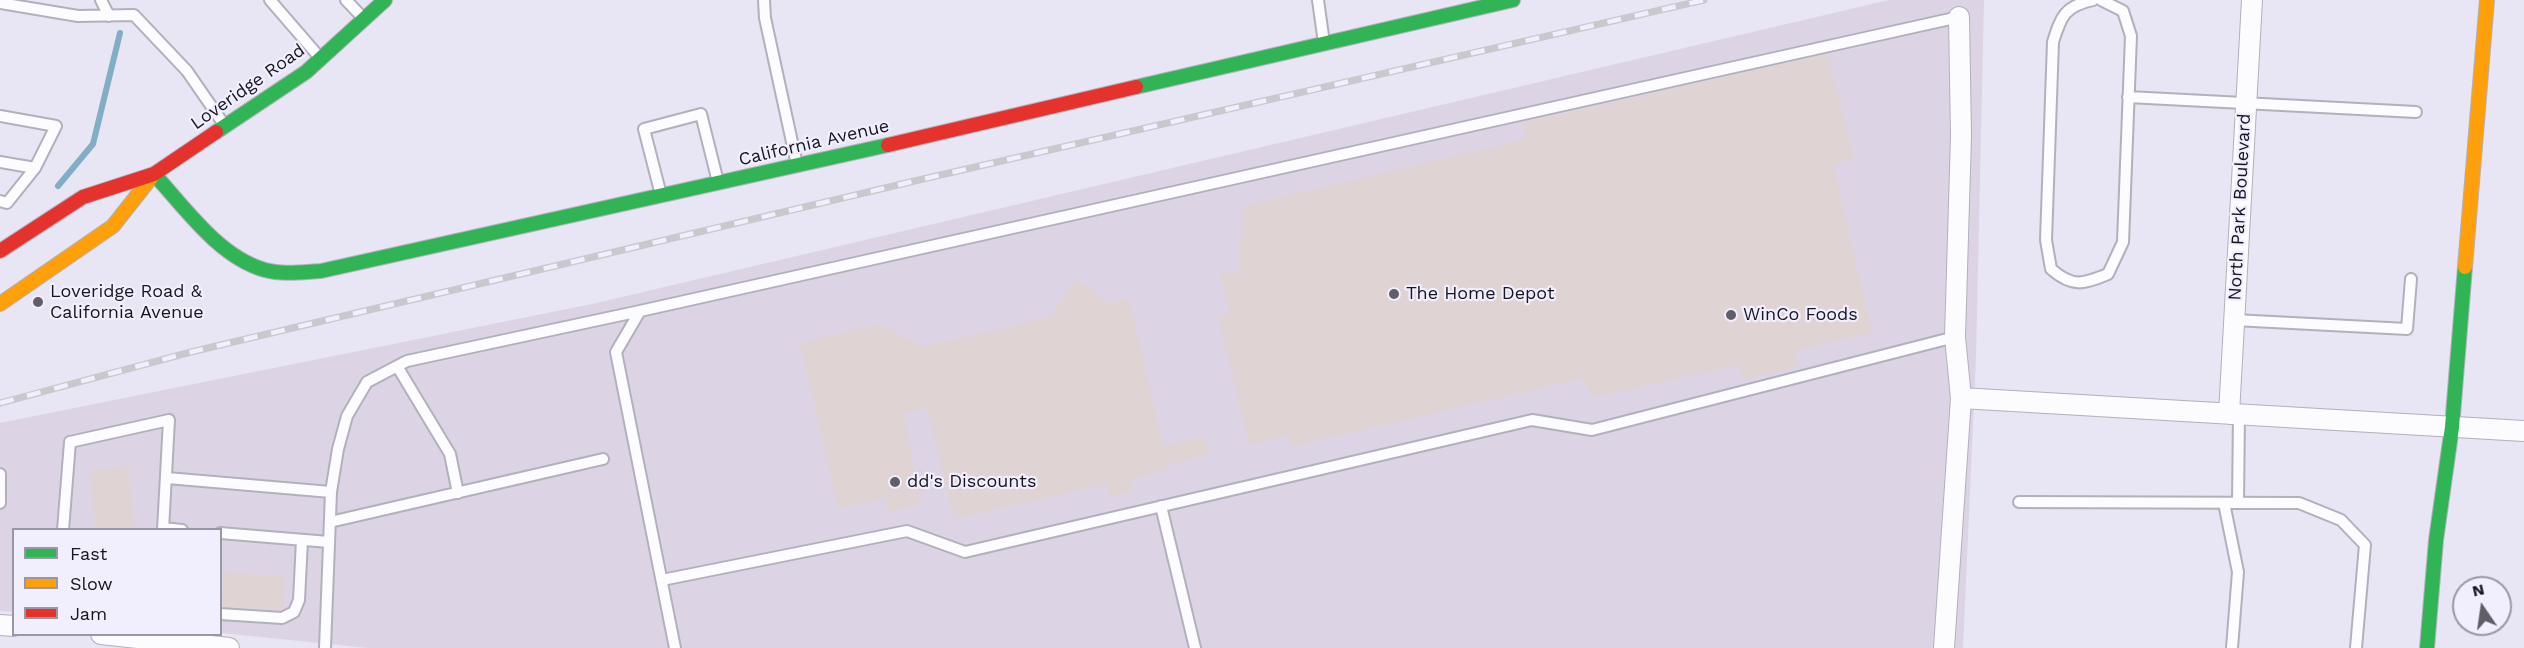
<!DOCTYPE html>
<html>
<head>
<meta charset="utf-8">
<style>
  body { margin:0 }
  #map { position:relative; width:2524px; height:648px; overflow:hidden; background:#e8e5f4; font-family:"Work Sans",sans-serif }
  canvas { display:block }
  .legend { position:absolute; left:12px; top:528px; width:210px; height:108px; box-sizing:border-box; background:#f1eefe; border:2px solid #9a97a4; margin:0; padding:8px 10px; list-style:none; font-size:18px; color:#17151e }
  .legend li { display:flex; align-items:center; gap:12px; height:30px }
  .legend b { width:30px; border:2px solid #9a97a4 }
  .north { position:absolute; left:2452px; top:576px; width:60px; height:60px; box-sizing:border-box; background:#f1eefe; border:2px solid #9a97a4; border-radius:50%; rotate:347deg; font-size:16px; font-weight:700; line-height:24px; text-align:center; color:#17151e }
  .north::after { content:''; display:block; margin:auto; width:21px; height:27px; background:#605e69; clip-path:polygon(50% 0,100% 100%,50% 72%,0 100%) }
</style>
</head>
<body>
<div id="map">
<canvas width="2524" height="648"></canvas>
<ul class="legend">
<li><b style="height:8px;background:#30b455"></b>Fast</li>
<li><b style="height:8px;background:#ff9f0a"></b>Slow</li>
<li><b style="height:8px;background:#e5322d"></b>Jam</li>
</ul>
<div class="north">N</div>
</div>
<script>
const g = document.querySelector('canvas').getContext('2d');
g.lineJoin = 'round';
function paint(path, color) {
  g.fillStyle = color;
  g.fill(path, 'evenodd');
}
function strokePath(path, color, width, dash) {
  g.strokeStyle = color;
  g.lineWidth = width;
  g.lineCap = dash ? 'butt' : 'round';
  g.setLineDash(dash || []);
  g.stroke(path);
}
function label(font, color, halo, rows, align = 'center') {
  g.font = font + ' "Work Sans",sans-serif';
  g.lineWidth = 4.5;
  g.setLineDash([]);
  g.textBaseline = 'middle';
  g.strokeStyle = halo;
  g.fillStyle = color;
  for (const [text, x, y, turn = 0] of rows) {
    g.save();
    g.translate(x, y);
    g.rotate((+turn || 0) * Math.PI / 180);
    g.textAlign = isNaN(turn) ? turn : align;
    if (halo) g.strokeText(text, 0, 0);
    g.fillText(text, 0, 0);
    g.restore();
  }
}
const commercial = new Path2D(`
  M1889,0H1984L1976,357L1963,648H368L221,633L220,530H14L13,612L0,611V423L592,304Z`);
const stream = new Path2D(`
  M58,186L93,144L120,33`);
const building = new Path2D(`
  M1828,54L1854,159L1833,164L1872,333L1794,351L1798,366L1742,380L1739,365L1592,398L1583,378L1291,447L1289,436L1249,445L1218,317L1230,313L1220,273L1238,274L1243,206L1526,139L1523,123Z
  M1076,279L1111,303L1129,298L1163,446L1204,437L1208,455L1167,465L1168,470L1130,479L1133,491L1110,496L1107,484L954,519L927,408L904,413L921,504L888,512L885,498L838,509L800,343L880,324L921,347L1050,317Z
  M129,466L134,530H95L90,470Z
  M225,571L285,577L283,609L222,607Z`);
const lane = new Path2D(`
  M101,0L109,16
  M270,0L321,59
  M346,0L364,19
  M764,0L765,18L797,165
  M1318,0L1324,43
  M2093,0C2065,6 2061,16 2053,42L2046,240L2051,269C2073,288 2083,284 2108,274L2123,242L2131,36L2123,11L2101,0
  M0,3L78,16L134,15L187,71L225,126
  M2128,97L2416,112
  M0,116L56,126L35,168L7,203L0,201
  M0,162L35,168
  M661,195L644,129L701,114L718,182
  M2234,320L2407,329L2411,279
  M397,366L450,454L458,493
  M0,474V503
  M167,478L331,492L325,648
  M331,492L338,449L347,416L367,382L407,361L640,311
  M2019,502L2299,503L2341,520L2365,545L2356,648
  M2224,503L2238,572L2232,648
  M2238,503L2239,414
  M1161,506L1195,648
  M330,522L603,459
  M163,528L182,530
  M63,530L70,442L169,420L163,530
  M220,533L329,542
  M662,580L907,531L965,552L1532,420L1592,430L1955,337
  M220,614L282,618L294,612L299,600L302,540
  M675,648L616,352L640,311L1959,17`);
const street = new Path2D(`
  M1961,398L2524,431
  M2229,414L2252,0
  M0,625L14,626
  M101,634L229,648
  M1944,648L1961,398L1955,337L1961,136L1959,17`);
const fast = new Path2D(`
  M1136,87L1513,0
  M216,132L306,72L385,0
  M154,174C185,208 219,257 265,270C283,275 303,272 321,271L888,145
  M2427,648L2436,540L2452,427L2465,267`);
const slow = new Path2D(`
  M2465,267L2487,0
  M0,304L113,226L154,174`);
const jam = new Path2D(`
  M888,145L1136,87
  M0,251L83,197L154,174L216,132`);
const rail = new Path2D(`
  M0,403L191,352L923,179L1704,0`);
const markers = [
  [1394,294,6,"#605e69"],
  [38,302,6,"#605e69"],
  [1731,315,6,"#605e69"],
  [895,482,6,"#605e69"]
];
const streetNames = [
  ["Loveridge Road",248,87,-35],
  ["California Avenue",814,143,-13],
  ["North Park Boulevard",2240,207,-87]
];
const poiNames = [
  ["Loveridge Road &",50,292],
  ["California Avenue",50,313],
  ["The Home Depot",1406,294],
  ["WinCo Foods",1743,315],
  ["dd's Discounts",907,482]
];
paint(commercial, '#dcd4e5');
strokePath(stream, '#81aec4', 6);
paint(building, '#dfd3d4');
strokePath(lane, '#b2b0bb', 14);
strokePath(street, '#b2b0bb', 22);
strokePath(fast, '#b2b0bb', 16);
strokePath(slow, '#b2b0bb', 16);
strokePath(jam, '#b2b0bb', 16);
strokePath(lane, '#fcfbfd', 10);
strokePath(street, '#fcfbfd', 20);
strokePath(fast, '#30b455', 14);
strokePath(slow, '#ff9f0a', 14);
strokePath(jam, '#e5322d', 14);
strokePath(rail, '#c9c8cd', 7);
strokePath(rail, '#f1eefe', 4.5, [14]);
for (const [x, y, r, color] of markers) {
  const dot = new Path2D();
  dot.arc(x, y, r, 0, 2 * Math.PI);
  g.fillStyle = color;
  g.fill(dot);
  strokePath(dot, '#f1eefe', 2);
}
label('18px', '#17151e', '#f1eefe', streetNames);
label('18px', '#17151e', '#f1eefe', poiNames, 'left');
</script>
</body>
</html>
